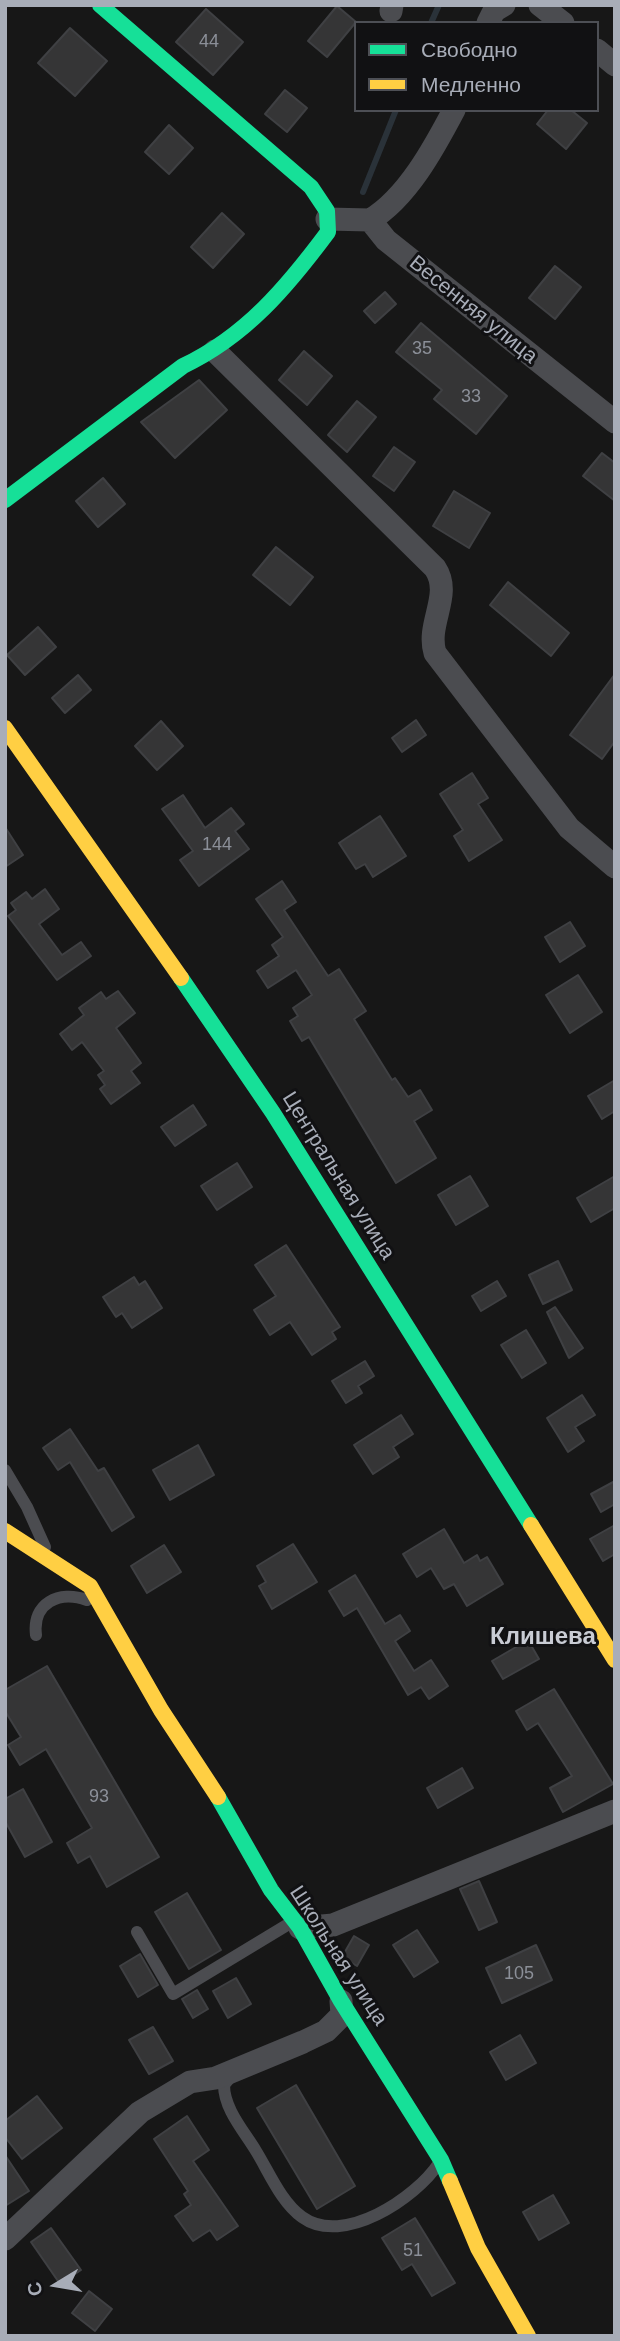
<!DOCTYPE html>
<html>
<head>
<meta charset="utf-8">
<style>
  body { margin:0 }
  #map { position:relative; width:620px; height:2341px; overflow:hidden; background:#171717; font-family:Arial,sans-serif }
  canvas { display:block }
  .frame { position:absolute; inset:0; border:7px solid #a8adb8; pointer-events:none }
  .legend { position:absolute; left:354px; top:21px; width:245px; height:91px; box-sizing:border-box; background:#111113; border:2px solid #4d4f55; margin:0; padding:9px 12px; list-style:none; font-size:21px; color:#a8adb8 }
  .legend li { display:flex; align-items:center; gap:14px; height:35px }
  .legend b { width:35px; border:2px solid #4d4f55 }
  .north { position:absolute; left:21px; top:2250px; width:70px; height:70px; -webkit-text-stroke:5px #111113; paint-order:stroke; rotate:259deg; font-size:19px; font-weight:700; line-height:28px; text-align:center; color:#a8adb8 }
  .north::after { content:''; display:block; margin:auto; width:24px; height:32px; background:#a8adb8; clip-path:polygon(50% 0,100% 100%,50% 72%,0 100%) }
</style>
</head>
<body>
<div id="map">
<canvas width="620" height="2341"></canvas>
<div class="frame"></div>
<ul class="legend">
<li><b style="height:9px;background:#16e098"></b>Свободно</li>
<li><b style="height:9px;background:#ffcf43"></b>Медленно</li>
</ul>
<div class="north">С</div>
</div>
<script>
const g = document.querySelector('canvas').getContext('2d');
g.lineJoin = 'round';
function strokePath(path, color, width, dash) {
  g.strokeStyle = color;
  g.lineWidth = width;
  g.lineCap = dash ? 'butt' : 'round';
  g.setLineDash(dash || []);
  g.stroke(path);
}
function paint(path, color) {
  g.fillStyle = color;
  g.fill(path, 'evenodd');
}
function label(font, color, halo, rows, align = 'center') {
  g.font = font + ' Arial,sans-serif';
  g.lineWidth = 6;
  g.setLineDash([]);
  g.textBaseline = 'middle';
  g.strokeStyle = halo;
  g.fillStyle = color;
  for (const [text, x, y, turn = 0] of rows) {
    g.save();
    g.translate(x, y);
    g.rotate((+turn || 0) * Math.PI / 180);
    g.textAlign = isNaN(turn) ? turn : align;
    if (halo) g.strokeText(text, 0, 0);
    g.fillText(text, 0, 0);
    g.restore();
  }
}
const stream = new Path2D(`
  M431,23L439,5
  M363,192L396,110`);
const building = new Path2D(`
  M337,6L356,22L327,57L308,41Z
  M206,9L243,42L213,75L176,42Z
  M70,28L107,61L75,96L38,63Z
  M285,90L307,108L287,132L265,114Z
  M548,110H571L587,123L566,149L537,124Z
  M169,125L193,148L169,174L145,152Z
  M222,213L244,234L213,268L191,247Z
  M555,266L581,287L555,319L529,298Z
  M385,292L396,304L375,323L364,311Z
  M421,323L507,396L476,434L434,399L442,390L396,352Z
  M304,351L332,376L307,405L279,380Z
  M199,380L227,410L175,458L141,422Z
  M357,401L376,417L347,452L328,435Z
  M394,447L415,462L394,491L373,476Z
  M602,453L615,463V501L583,476Z
  M103,478L125,504L98,527L76,501Z
  M454,491L490,513L469,548L433,526Z
  M276,547L313,577L290,605L253,575Z
  M508,582L569,633L551,656L490,605Z
  M38,627L56,647L25,675L7,655Z
  M615,674V741L602,759L570,735Z
  M78,675L91,690L65,713L52,698Z
  M416,720L426,735L402,752L392,738Z
  M161,721L183,746L157,770L135,746Z
  M472,773L488,798L478,804L502,840L469,861L454,836L463,830L440,794Z
  M183,795L205,828L231,808L244,824L235,831L249,849L199,886L180,860L193,851L162,809Z
  M380,816L406,856L373,877L365,864L356,869L339,843Z
  M5,827L23,855L5,867Z
  M282,881L296,902L284,910L328,976L339,969L366,1011L354,1019L392,1080L395,1078L408,1097L420,1090L432,1110L414,1121L436,1158L396,1183L309,1037L302,1041L290,1021L298,1016L293,1008L312,995L296,970L268,988L257,971L279,956L272,945L283,937L256,899Z
  M45,889L59,909L39,924L62,955L81,942L91,956L57,980L8,916L16,910L11,903L26,892L32,899Z
  M570,922L585,946L560,962L545,937Z
  M578,975L602,1012L570,1033L546,995Z
  M118,991L135,1013L116,1028L141,1063L131,1071L140,1083L111,1104L100,1089L105,1085L98,1075L104,1071L82,1042L72,1050L60,1034L84,1015L79,1008L101,992L106,999Z
  M615,1080V1111L602,1119L588,1096Z
  M193,1105L206,1125L175,1146L161,1127Z
  M237,1163L252,1187L217,1210L201,1186Z
  M470,1176L488,1206L456,1225L438,1195Z
  M615,1176V1208L591,1222L577,1198Z
  M286,1245L340,1327L332,1332L336,1339L312,1355L290,1322L270,1335L254,1310L276,1296L255,1265Z
  M558,1261L572,1290L543,1304L529,1275Z
  M134,1277L139,1285L145,1281L162,1308L132,1328L122,1313L116,1317L103,1297Z
  M497,1281L506,1296L481,1311L472,1296Z
  M555,1307L583,1348L569,1358L547,1312Z
  M526,1330L546,1363L522,1378L501,1345Z
  M365,1361L374,1376L358,1386L362,1393L346,1403L332,1381Z
  M582,1395L595,1415L575,1427L584,1441L568,1452L547,1418Z
  M401,1415L413,1434L393,1447L399,1457L373,1474L354,1445Z
  M70,1429L98,1471L104,1468L134,1517L112,1531L70,1462L58,1470L43,1448Z
  M198,1445L214,1475L170,1500L153,1470Z
  M615,1481V1504L601,1512L591,1494Z
  M615,1525V1554L603,1561L590,1539Z
  M444,1529L464,1563L477,1555L480,1561L487,1557L503,1584L467,1606L454,1584L444,1589L431,1568L417,1577L403,1554Z
  M293,1544L317,1582L272,1609L259,1586L266,1582L257,1566Z
  M164,1545L181,1572L147,1593L131,1566Z
  M355,1575L385,1624L400,1615L410,1631L395,1641L414,1671L431,1660L448,1686L429,1699L421,1687L408,1695L357,1608L344,1616L329,1591Z
  M528,1640L539,1659L503,1679L492,1661Z
  M47,1666L159,1857L107,1887L90,1856L78,1863L67,1843L92,1828L46,1749L20,1765L8,1745L21,1737L5,1711V1690Z
  M554,1689L613,1784L563,1812L550,1788L572,1776L538,1723L527,1730L516,1711Z
  M462,1768L473,1788L438,1808L427,1788Z
  M23,1789L52,1842L25,1857L5,1821V1799Z
  M479,1881L497,1922L479,1930L460,1889Z
  M187,1893L221,1950L189,1969L155,1912Z
  M417,1930L438,1962L414,1977L393,1945Z
  M354,1936L369,1945L357,1966L342,1957Z
  M536,1945L552,1980L502,2003L486,1968Z
  M140,1954L158,1985L138,1997L120,1966Z
  M236,1978L251,2004L228,2018L213,1991Z
  M197,1990L208,2009L193,2018L182,1999Z
  M153,2027L173,2061L149,2074L129,2040Z
  M520,2035L536,2063L506,2080L490,2052Z
  M296,2085L355,2186L317,2209L257,2108Z
  M37,2096L62,2128L22,2159L5,2137V2121Z
  M187,2116L209,2150L193,2161L238,2226L217,2240L210,2230L193,2241L175,2216L191,2205L184,2194L188,2191L154,2139Z
  M5,2155L29,2191L5,2206Z
  M553,2195L569,2223L539,2240L523,2212Z
  M415,2218L455,2283L432,2296L412,2264L402,2270L382,2238Z
  M51,2228L81,2270L60,2284L31,2242Z
  M89,2291L112,2309L95,2331L72,2313Z`);
const lane = new Path2D(`
  M5,1470L27,1507L45,1547
  M36,1635C32,1603 59,1590 87,1600
  M137,1932L173,1994L292,1922
  M234,2073L224,2085C224,2109 244,2131 256,2151C269,2172 281,2202 302,2217C343,2247 416,2198 439,2163`);
const street = new Path2D(`
  M540,5L563,23
  M391,11L392,5
  M488,23L494,11L504,5
  M597,50L615,65
  M327,219L370,220L386,240L615,422
  M370,220C407,198 434,148 454,110
  M215,351L435,568C453,595 426,623 435,653L569,828L615,867
  M300,1928L333,1925L615,1811
  M5,2239L140,2112L190,2082L216,2078L303,2042L326,2031L342,2015L341,2001`);
const fast = new Path2D(`
  M5,500L183,366C246,336 287,287 328,232L327,211L311,187L100,5
  M181,978L273,1113L531,1525
  M218,1797L271,1890L300,1928L341,2001L441,2160L450,2181`);
const slow = new Path2D(`
  M5,728L181,978
  M531,1525L615,1660
  M5,1531L90,1586L161,1710L218,1797
  M450,2181L478,2248L528,2336`);
const numberNames = [
  ["44",209,42],
  ["35",422,349],
  ["33",471,397],
  ["144",217,845],
  ["93",99,1797],
  ["105",519,1974],
  ["51",413,2251]
];
const streetNames = [
  ["Весенняя улица",473,310,39],
  ["Центральная улица",338,1176,58],
  ["Школьная улица",338,1956,57]
];
const quarterNames = [
  ["Клишева",543,1637]
];
strokePath(stream, '#2a3239', 6);
paint(building, '#353536');
strokePath(building, '#3f4043', 2);
strokePath(lane, '#4b4c50', 12);
strokePath(street, '#4b4c50', 23);
strokePath(fast, '#16e098', 16);
strokePath(slow, '#ffcf43', 16);
label('18px', '#8b8f98', null, numberNames);
label('21px', '#a8adb8', '#111113', streetNames);
label('bold 24px', '#c9ccd4', '#111113', quarterNames);
</script>
</body>
</html>
